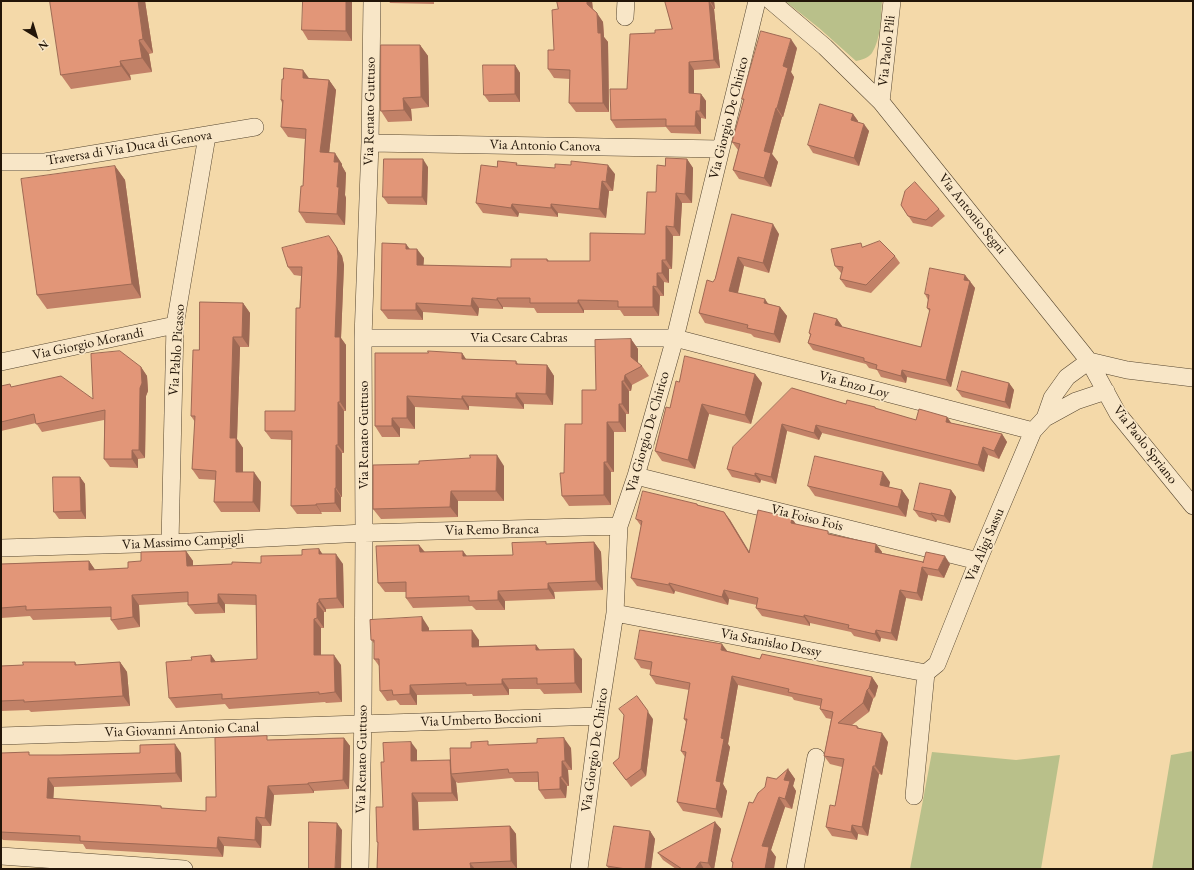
<!DOCTYPE html>
<html>
<head>
<meta charset="utf-8">
<style>
  body { margin:0 }
  #map { position:relative; width:1194px; height:870px; overflow:hidden; background:#f4d9a9; font-family:"EB Garamond",serif }
  canvas { display:block }
  .frame { position:absolute; inset:0; border:2px solid #221508; pointer-events:none }
  .north { position:absolute; left:16px; top:16px; width:40px; height:40px; -webkit-text-stroke:3px #f8e6c7; paint-order:stroke; rotate:142deg; font-size:11px; font-weight:700; line-height:16px; text-align:center; color:#221508 }
  .north::after { content:''; display:block; margin:auto; width:14px; height:18px; background:#221508; clip-path:polygon(50% 0,100% 100%,50% 72%,0 100%) }
</style>
</head>
<body>
<div id="map">
<canvas width="1194" height="870"></canvas>
<div class="frame"></div>
<div class="north">N</div>
</div>
<script>
const g = document.querySelector('canvas').getContext('2d');
g.lineJoin = 'round';
function paint(path, color) {
  g.fillStyle = color;
  g.fill(path, 'evenodd');
}
function strokePath(path, color, width, dash) {
  g.strokeStyle = color;
  g.lineWidth = width;
  g.lineCap = dash ? 'butt' : 'round';
  g.setLineDash(dash || []);
  g.stroke(path);
}
function label(font, color, halo, rows, align = 'center') {
  g.font = font + ' "EB Garamond",serif';
  g.lineWidth = 3.5;
  g.setLineDash([]);
  g.textBaseline = 'middle';
  g.strokeStyle = halo;
  g.fillStyle = color;
  for (const [text, x, y, turn = 0] of rows) {
    g.save();
    g.translate(x, y);
    g.rotate((+turn || 0) * Math.PI / 180);
    g.textAlign = isNaN(turn) ? turn : align;
    if (halo) g.strokeText(text, 0, 0);
    g.fillText(text, 0, 0);
    g.restore();
  }
}
const green = new Path2D(`
  M785,1H882C881,18 881,38 872,53C868,58 862,60 856,61L819,28Z
  M1193,751V869H1152L1171,755Z
  M932,752L1016,760L1060,755L1041,869H910Z`);
const minor = new Path2D(`
  M771,1L825,47L881,102L1089,361L1118,414L1193,506
  M625,17L626,1
  M881,102L892,1
  M370,143L721,149
  M1,162H45L255,127
  M363,338H675L1033,431
  M1089,361L1127,370L1193,378
  M1,362L175,325
  M1045,418L1076,401L1106,391
  M636,476L978,561
  M170,543L175,325L207,136
  M1,548L170,543L364,533L619,526
  M615,613L926,673
  M926,673L937,664L978,561L1033,431L1045,418L1052,398L1067,377L1089,361
  M1,736L599,716
  M914,796L926,673
  M1,856L184,869
  M360,869L363,712L364,533L363,338L370,143L372,1
  M579,869L599,716L615,613L619,526L636,476L675,338L757,1
  M795,869L816,757`);
const wall = new Path2D(`
  M50,1H145L153,53L149,54L152,72L130,75L131,80L71,89L61,75Z
  M352,1V41L308,40L302,30Z
  M389,1H434V4L390,3Z
  M557,1H592L593,9L603,22L604,37L608,42L609,112H576L569,103L570,79L554,78L548,69L554,50L558,9Z
  M665,1H714L715,9H714L720,68L694,70V94H701L706,101V119L701,118V134L671,133L666,127L616,128L611,120L655,33L672,29Z
  M420,45L428,56L429,107L411,109L412,121L388,122L381,111Z
  M797,48L791,72L794,77L783,117H782L772,154L778,162L771,187L739,179L733,170L738,150L732,142L744,101L742,99Z
  M515,65L520,73V102H489L484,95Z
  M309,78L329,80L336,90L329,153L342,164V166L346,173L345,195L346,198L345,225L306,223L299,212L303,186L305,139L288,137L281,127L282,103L281,100Z
  M853,114L858,121V122L869,131L859,166L813,153L808,145Z
  M687,159L693,168L692,203H682L680,236H673L672,269H669V283L664,282V296H660L659,316H624L620,310H584V313H537L534,308L503,307V309L479,308L478,316L423,312V320L388,319L381,310L409,249L424,258L423,265L511,267L547,259L549,261H590L645,234L656,192L665,166Z
  M517,163V165L615,174L613,191H609L606,218L558,213V217L519,213L518,217L483,213L476,203L497,167Z
  M115,166L125,180L141,298L47,309L37,295Z
  M428,167L427,205L388,204L383,197Z
  M901,205L939,209L945,216L932,227L913,223Z
  M732,214L779,234L769,273L744,266L738,293L769,304L780,307L787,316L780,343L754,337L751,334L705,323L699,313L715,279Z
  M335,245L342,256L344,265L341,338L346,345V411H344V453H342V497H341V512H321L322,514H297L291,506V440L271,439L265,431L295,411L301,276L294,275L288,267Z
  M863,247L895,256L900,263L871,293L846,287L840,279L842,273H841L835,266Z
  M965,275L975,288L951,387L907,377L906,383L881,377L877,370L869,368L866,364L813,350L808,343L810,335L809,333L837,319L842,326V327L921,347L930,312L927,308L928,300L925,294Z
  M243,303L250,313L249,347H240L237,439L243,448V472L261,482L260,512H221L214,502L216,480L199,479L192,469L195,422L191,416Z
  M631,339L638,349V363L642,366L649,376L632,385L631,391H629V414H626V432H614V472H611V505L569,506L562,496L564,473L582,424Z
  M375,353H462L466,359L516,361L518,364L547,365L554,376L553,405L524,404V409L469,406V410L415,407V429L400,428V437H382L375,426Z
  M141,367L147,376L148,391L146,396L145,458L138,459V468L110,467L104,459V420L42,432L36,423L1,431V386L12,387L93,399Z
  M755,374L762,383L751,424L709,414L695,469L662,461L655,451L679,382Z
  M1009,383L1014,390L1010,409L962,397L957,390Z
  M792,388L846,404L875,407L877,409L916,420L947,417L951,423L1002,434L1007,442L999,459L988,455L984,472L822,433L819,440L787,431L776,484L761,480L760,483L732,477L727,469Z
  M504,466V501H458V517L381,519L373,509Z
  M80,477L85,484L86,519H59L54,512Z
  M890,482L889,487L902,490L909,500L906,517L815,496L808,486Z
  M951,490L956,497L950,523L937,520L936,522L919,517L914,510Z
  M697,504L698,505L724,512L730,520L749,552L792,518L796,525L830,534L876,544L882,552V553L923,562L950,564L944,578L928,575L922,601L906,598L897,641L881,638L880,642L854,636L851,632L810,623V626L762,616L756,608L757,605L729,599L728,605L675,591L674,594L637,586L631,578L641,526L636,519Z
  M594,542L601,552L603,590L554,592L555,599L505,601V610H476L472,606L413,608L406,598V592H385L378,583L419,545L425,552L467,556L513,555L548,544Z
  M319,549L322,554L343,564L344,608L326,609V612H324V628H321V655L341,665L342,702L326,703L325,702L229,709L225,704L176,708L169,698L192,660L211,655L216,662L257,659L256,605L225,604V613L195,614L188,605V602L139,605L140,627L118,630L111,620V617L33,620L30,616L1,618V564L89,561L95,570L128,568L141,561L186,551L193,561V566L261,563L302,555Z
  M429,628V631L479,640V646L536,645L540,650L582,659V693L544,694L540,689H509V695L473,696L472,694L417,695V705H400L396,700L387,701L380,691L379,666L374,659V643L371,640Z
  M727,651L760,659L872,677L878,686L875,697L873,699L869,712L852,725L857,726L859,728L888,742L882,775L879,774L868,836L858,834L857,840L832,836L826,827L835,806L842,767L830,764L824,756L831,719L826,718L820,709V706L794,700L792,697L738,685L728,744L730,747L723,784L727,791L722,818L683,811L677,802L685,757L681,751L686,722L684,719L689,690L656,684L650,675L651,670L641,668L635,659Z
  M75,662L77,665L120,662L127,672L130,706L31,712L29,710L1,711V666L23,665Z
  M653,719L646,776L631,787L613,763L619,758Z
  M344,738L350,746L349,789L314,791V793L274,795L271,826H262L261,848L224,846L223,857L86,849L83,844L3,840L1,838V753L31,755H60L181,753L182,782L54,787L53,799L161,806L162,808L206,811L216,797L269,740Z
  M490,745L571,748L572,770H568L569,786H567L566,798L545,799L539,790L538,782H515L512,778L458,783L456,782L458,801L418,802L419,830L510,826L516,834L517,869H377L378,843L377,842L383,807L384,762L417,750V761H451L471,748Z
  M788,769L795,779L793,786L796,791L792,809L785,807L771,850L776,857L733,864L731,861L753,803L776,779Z
  M715,822L721,829L714,869H676L663,860L658,853Z
  M650,831L655,839L651,869H609L607,866Z`);
const shadedWall = new Path2D(`
  M138,1H145L153,53L143,39Z
  M346,1H352V41L346,31Z
  M587,1H592L593,13L587,4Z
  M709,1L714,9L720,68L714,60Z
  M710,1H714L715,9Z
  M597,13L603,22L604,37L608,42L609,112L603,103Z
  M791,39L797,48L791,72L794,77L783,117L777,108L783,66Z
  M139,40L149,54L152,72L142,58Z
  M420,45L428,56L429,107L421,97Z
  M120,61L130,75L131,80L121,66Z
  M689,62L694,70V101L689,93Z
  M515,65L520,73V102L515,94Z
  M303,70L311,81L303,78Z
  M329,80L336,90L328,163L320,152Z
  M701,94L706,101V119L700,111Z
  M403,98L411,109L412,121L404,110Z
  M776,108L782,117L772,154L778,162L771,187L764,178V151Z
  M696,111L701,118V134L695,126Z
  M853,114L858,121L856,127L851,120Z
  M864,124L869,131L859,166L854,158Z
  M335,153L342,164V166L346,173L345,195L346,198L345,225L337,214V187L334,162Z
  M423,159L428,167L427,205L422,197Z
  M687,159L693,168L692,203L685,194Z
  M608,165L615,174L613,191L606,182Z
  M115,166L125,180L141,298L132,284Z
  M602,181L609,191L606,218L599,209Z
  M676,193L682,203L680,236L674,227Z
  M512,204L519,213L518,217L511,208Z
  M551,204L558,213V217L551,208Z
  M773,224L779,234L769,273L763,263Z
  M666,226L673,236L672,269L666,260Z
  M329,236L342,256L344,265L341,338L346,345V411L340,402L335,337Z
  M406,244L413,253L406,249Z
  M417,249L424,258L423,274L417,265Z
  M738,257L744,266L736,300L729,291Z
  M662,260L669,269V283L662,273Z
  M657,273L664,282V296L657,287Z
  M965,275L975,288L951,387L946,380Z
  M653,286L660,296L659,316L653,307Z
  M472,298L479,308L478,316L471,306Z
  M497,298L503,307V309L497,300Z
  M765,299L771,308L764,303Z
  M578,300L584,310V313L578,303Z
  M243,303L250,313L249,347L242,337Z
  M416,303L423,312V320L416,310Z
  M780,307L787,316L780,343L774,334Z
  M837,319L842,326L841,333L835,325Z
  M233,337L240,347L237,439L243,448V482L236,472L230,438Z
  M631,339L638,349V367L631,357Z
  M462,353L469,364L462,359Z
  M547,365L554,376L553,405L546,394Z
  M141,367L147,376L148,391L146,396L145,458L139,450L140,388Z
  M902,370L907,377L906,383L901,376Z
  M755,374L762,383L751,424L745,415Z
  M625,375L632,385L631,391L624,381Z
  M622,381L629,391V414L622,404Z
  M1009,383L1014,390L1010,409L1005,402Z
  M516,393L524,404V409L516,398Z
  M407,396L415,407V429L407,418Z
  M462,396L469,406V410L462,399Z
  M338,402L344,411V453L338,445Z
  M619,404L626,414V432L619,422Z
  M702,404L709,414L695,469L688,460Z
  M947,417L952,424L946,422Z
  M392,418L400,428V437L392,426Z
  M607,422L614,432V472L607,462Z
  M782,424L787,431L776,484L771,477Z
  M816,425L822,433L819,440L814,433Z
  M1002,434L1007,442L999,459L994,451Z
  M336,445L342,453V497L336,488Z
  M983,447L988,455L984,472L978,465Z
  M132,450L138,459V468L132,459Z
  M497,455L504,466V501L496,491Z
  M604,462L611,472V505L604,495Z
  M254,472L261,482L260,512L253,502Z
  M883,472L890,482L887,495L880,485Z
  M755,473L761,480L760,483L755,476Z
  M80,477L85,484L86,519L81,511Z
  M1,487L2,524L1,522Z
  M335,488L341,497V512L335,503Z
  M902,490L909,500L906,517L898,507Z
  M951,490L956,497L950,523L944,516Z
  M451,491L458,501V517L450,507Z
  M316,504L321,512L322,514L316,505Z
  M724,512L730,520L755,561L749,553Z
  M931,513L937,520L936,522L931,514Z
  M792,518L797,526L791,523Z
  M594,542L601,552L603,590L596,581Z
  M876,544L882,552L880,560L875,552Z
  M419,545L426,554L420,552Z
  M319,549L326,559L319,554Z
  M186,551L193,561V576L187,566Z
  M463,551L470,560L463,556Z
  M336,554L343,564L344,608L337,598Z
  M945,556L950,564L944,578L938,570Z
  M89,561L96,571L89,570Z
  M922,567L928,575L922,601L917,593Z
  M548,583L554,592L555,599L548,589Z
  M669,583L675,591L674,594L669,585Z
  M724,590L729,599L728,605L722,597Z
  M900,590L906,598L897,641L891,633Z
  M498,591L505,601V610L498,600Z
  M218,594L225,604V613L218,603Z
  M132,595L139,605L140,627L133,617Z
  M319,599L326,609V612L319,602Z
  M317,603L324,612V628L317,618Z
  M804,615L810,623V626L804,617Z
  M422,617L429,628V641L422,631Z
  M314,619L321,628V665L314,655Z
  M472,630L479,640V657L472,647Z
  M876,630L881,638L880,642L875,634Z
  M722,644L728,652L721,650Z
  M536,645L543,655L536,650Z
  M574,649L582,659V693L575,683Z
  M211,655L218,665L211,662Z
  M334,655L341,665L342,702L335,692Z
  M120,662L127,672L130,706L123,696Z
  M732,676L738,685L728,744L730,747L723,784L727,791L722,818L716,809V781L721,738Z
  M872,677L878,686L875,697L869,688Z
  M502,679L509,689V695L502,684Z
  M410,685L417,695V705L410,694Z
  M867,690L873,699L869,712L863,703Z
  M637,696L653,719L646,776L641,769Z
  M882,733L888,742L882,775L875,766Z
  M344,738L350,746L349,789L343,780Z
  M564,738L571,748L572,770L565,761Z
  M411,742L417,750V769L411,761Z
  M175,744L181,753L182,782L176,773Z
  M450,760L456,768L451,774L456,782L458,801L452,793Z
  M562,761L568,770L569,786L562,777Z
  M873,766L879,774L868,836L862,827Z
  M788,769L795,779L793,786L796,791L792,809L785,799L784,780Z
  M560,777L567,786L566,798L560,789Z
  M48,778L54,787L53,807L47,798Z
  M308,783L314,791V793L308,784Z
  M268,786L274,795L271,826L265,818Z
  M412,793L418,802L419,839L413,830Z
  M779,797L785,807L771,850L776,857L774,869H765L762,846Z
  M256,817L262,826L261,848L255,840Z
  M715,822L721,829L714,869H712L708,863Z
  M337,823L342,830L341,869H335Z
  M852,825L858,834L857,840L851,832Z
  M510,826L516,834L517,869L511,861Z
  M650,831L655,839L651,869H645Z
  M218,837L224,846L223,857L217,848Z
  M700,862L704,869H695Z
  M470,863L475,869H471Z`);
const building = new Path2D(`
  M50,1H138L143,39L139,40L142,58L120,61L121,66L61,75Z
  M303,1H346V31L302,30Z
  M557,1H587V4L597,13L598,33H601L603,103H569L570,70L548,69V50H554L552,10L558,9Z
  M665,1H710H709L714,60L689,62V93L701,94L700,111H696L695,126H666V119L611,120L610,89H627L630,34L655,33V30L672,29Z
  M761,31L791,39L783,66L788,68L777,108H776L764,151L771,153L764,178L733,170L740,144L732,142L744,99H742Z
  M381,45H420L421,97L403,98L404,110L381,111Z
  M483,65H515V94L484,95Z
  M284,68L303,70V78L329,80L320,152L335,153L334,162H339L337,187H339L337,214L299,212L301,186H303L306,129L281,127L283,100H281L282,79H283Z
  M820,104L853,114L851,120L864,124L854,158L808,145Z
  M666,158L687,159L685,194L676,193L674,227L666,226V260H662V273H657V287L653,286V307H618V301L578,300V303H530V298H497V300L472,298L471,306L416,303V310H381L382,243L406,244V249H417V265L511,267V259H547V261H590V233L645,234L647,192H656L657,165L665,166Z
  M384,159H423L422,197H383Z
  M498,161L517,163L516,165L555,168V164L571,165V161L608,165L606,182L602,181L599,209L551,204V208L512,204L511,208L476,203L481,165L497,167Z
  M115,166L132,284L37,295L21,179Z
  M915,182L939,209L926,220L908,216L901,205L905,191Z
  M732,214L773,224L763,263L738,257L729,291L765,299L764,303L780,307L774,334L747,328L748,325L699,313L707,280L713,282L715,279Z
  M329,236L337,248L338,256L335,337H340V402H338V445H336V488H335V503L316,504V505L291,506L292,431H265V411H295L296,308H300L302,267H288L282,248Z
  M880,241L895,256L866,285L840,279L843,267L835,266L831,249L861,243L862,247Z
  M930,268L965,275L964,280L970,281L946,380L902,370L901,376L876,369L877,365L864,361V358L808,343L811,334L809,333L814,313L837,319L835,325L921,347L930,309L927,308L929,295L925,294Z
  M200,302L243,303L242,337H233L230,438H236V472H254L253,502H214L216,471L192,469L195,416H191L193,350H199Z
  M631,339V357L642,366L625,375L624,381H622V404H619V422H607V462H604V495L562,496L560,473H564L565,424H582V390H596L595,340Z
  M120,351L141,367L142,383L140,388L139,450H132V459H104L105,410L36,424L34,414L1,422V386L10,384L11,387L61,376L93,399L91,354Z
  M428,351L462,353V359L516,361V364L547,365L546,394L516,393V398L462,396V399L407,396V418H392V426H375V353H428Z
  M685,356L755,374L745,415L702,404L688,460L655,451L666,407L670,408L676,381L679,382Z
  M962,371L1009,383L1005,402L957,390Z
  M792,388L846,404L847,400L875,407V408L916,420L919,409L947,417L946,422L1002,434L994,451L983,447L978,465L816,425L814,433L782,424L771,477L755,473V476L727,469L733,447Z
  M470,455H497L496,491H451L450,507L373,509V465L419,464V461L470,458Z
  M815,456L883,472L880,485L902,490L898,507L808,486Z
  M53,477H80L81,511L54,512Z
  M920,483L951,490L944,516L931,513V514L914,510Z
  M643,491L697,504V505L724,512L749,553L758,510L792,518L791,523L828,531V534L876,544L875,552L923,562V563L926,552L945,556L938,570L922,567L917,593L900,590L891,633L876,630L875,634L848,628L849,625L804,615V617L756,608L758,598L724,590L722,597L669,583V585L631,578L642,521L636,519Z
  M546,542V544L594,542L596,581L548,583V589L498,591V600L469,601V596L406,598V582L378,583L376,546L419,545L420,552L463,551V556L513,555L512,543Z
  M319,549V554H336L337,598L319,599V602L317,603V618L314,619V655H334L335,692L319,694V692L222,699V694L169,698L166,662L192,660L191,657L211,655V662L257,659L256,595L218,594V603L188,605V592L132,595L133,617L111,620V607L26,610V606L1,608V564L89,561V570L128,568V562L141,561V552L186,551L187,566L232,564V562L261,563V556L302,555V550Z
  M422,617V631L472,630V647L536,645V650L574,649L575,683L537,684V678L502,679V684L466,685V683L410,685V694L393,695L392,690L380,691L379,659H374V640H371L370,620Z
  M640,630L722,644L721,650L760,659L762,654L872,677L869,688L867,690L863,703L838,723L857,726V728L882,733L875,766H873L862,827L852,825L851,832L826,827L830,805L835,806L844,759L824,756L833,712L820,709L822,699L788,692L789,689L732,676L721,738L724,739L716,781L721,782L716,809L677,802L686,752L681,751L687,719H684L690,683L650,675L652,662L635,659Z
  M23,662H75V665L120,662L123,696L24,702V700L1,701V666L23,665Z
  M637,696L648,711L641,769L626,780L613,763L619,758L624,715L619,709Z
  M267,736V740L344,738L343,780L308,783V784L268,786L265,818L256,817L255,840L218,837L217,848L80,841V836L1,832V753L29,752V755H60L140,753V745L175,744L176,773L48,778L47,798L161,806V808L206,811V797H216L215,738Z
  M564,738L565,761H562V777H560V789L539,790L538,772L509,773L508,769L451,774L450,748H471V742L488,741V745L537,743V739Z
  M411,742V761L450,760L452,793H412L413,830L510,826L511,861L470,863L471,869H377L378,842H377L376,807H383L381,762H384L383,743Z
  M788,769L784,780L790,781L785,799L779,797L762,846L769,847L765,869H732L733,862L731,861L749,802L753,803L758,793L765,787L767,777L776,779Z
  M309,822L337,823L335,869H309Z
  M715,822L708,863L700,862L695,869H682L658,853Z
  M614,826L650,831L645,869H626L607,866Z`);
const streetNames = [
  ["Via Paolo Pili",887,51,-84],
  ["Via Renato Guttuso",370,111,-89],
  ["Via Giorgio De Chirico",729,118,-76],
  ["Via Antonio Canova",545,146,1],
  ["Traversa di Via Duca di Genova",129,148,-9],
  ["Via Antonio Segni",972,214,51],
  ["Via Cesare Cabras",519,338],
  ["Via Giorgio Morandi",88,344,-12],
  ["Via Pablo Picasso",177,350,-86],
  ["Via Enzo Loy",854,385,15],
  ["Via Giorgio De Chirico",648,432,-74],
  ["Via Renato Guttuso",364,435,-90],
  ["Via Paolo Spriano",1145,445,52],
  ["Via Foiso Fois",807,518,14],
  ["Via Remo Branca",492,530,-1],
  ["Via Massimo Campigli",183,542,-3],
  ["Via Aligi Sassu",985,545,-67],
  ["Via Stanislao Dessy",771,643,11],
  ["Via Umberto Boccioni",481,720,-2],
  ["Via Giovanni Antonio Canal",182,730,-2],
  ["Via Giorgio De Chirico",595,750,-82],
  ["Via Renato Guttuso",362,759,-89]
];
paint(green, '#b9c08a');
strokePath(minor, '#564630', 18);
strokePath(minor, '#f8e6c7', 17);
paint(wall, '#c28167');
paint(shadedWall, '#9e6954');
paint(building, '#e29678');
strokePath(building, '#9e6954', 1);
label('14px', '#221508', '#f8e6c7', streetNames);
</script>
</body>
</html>
